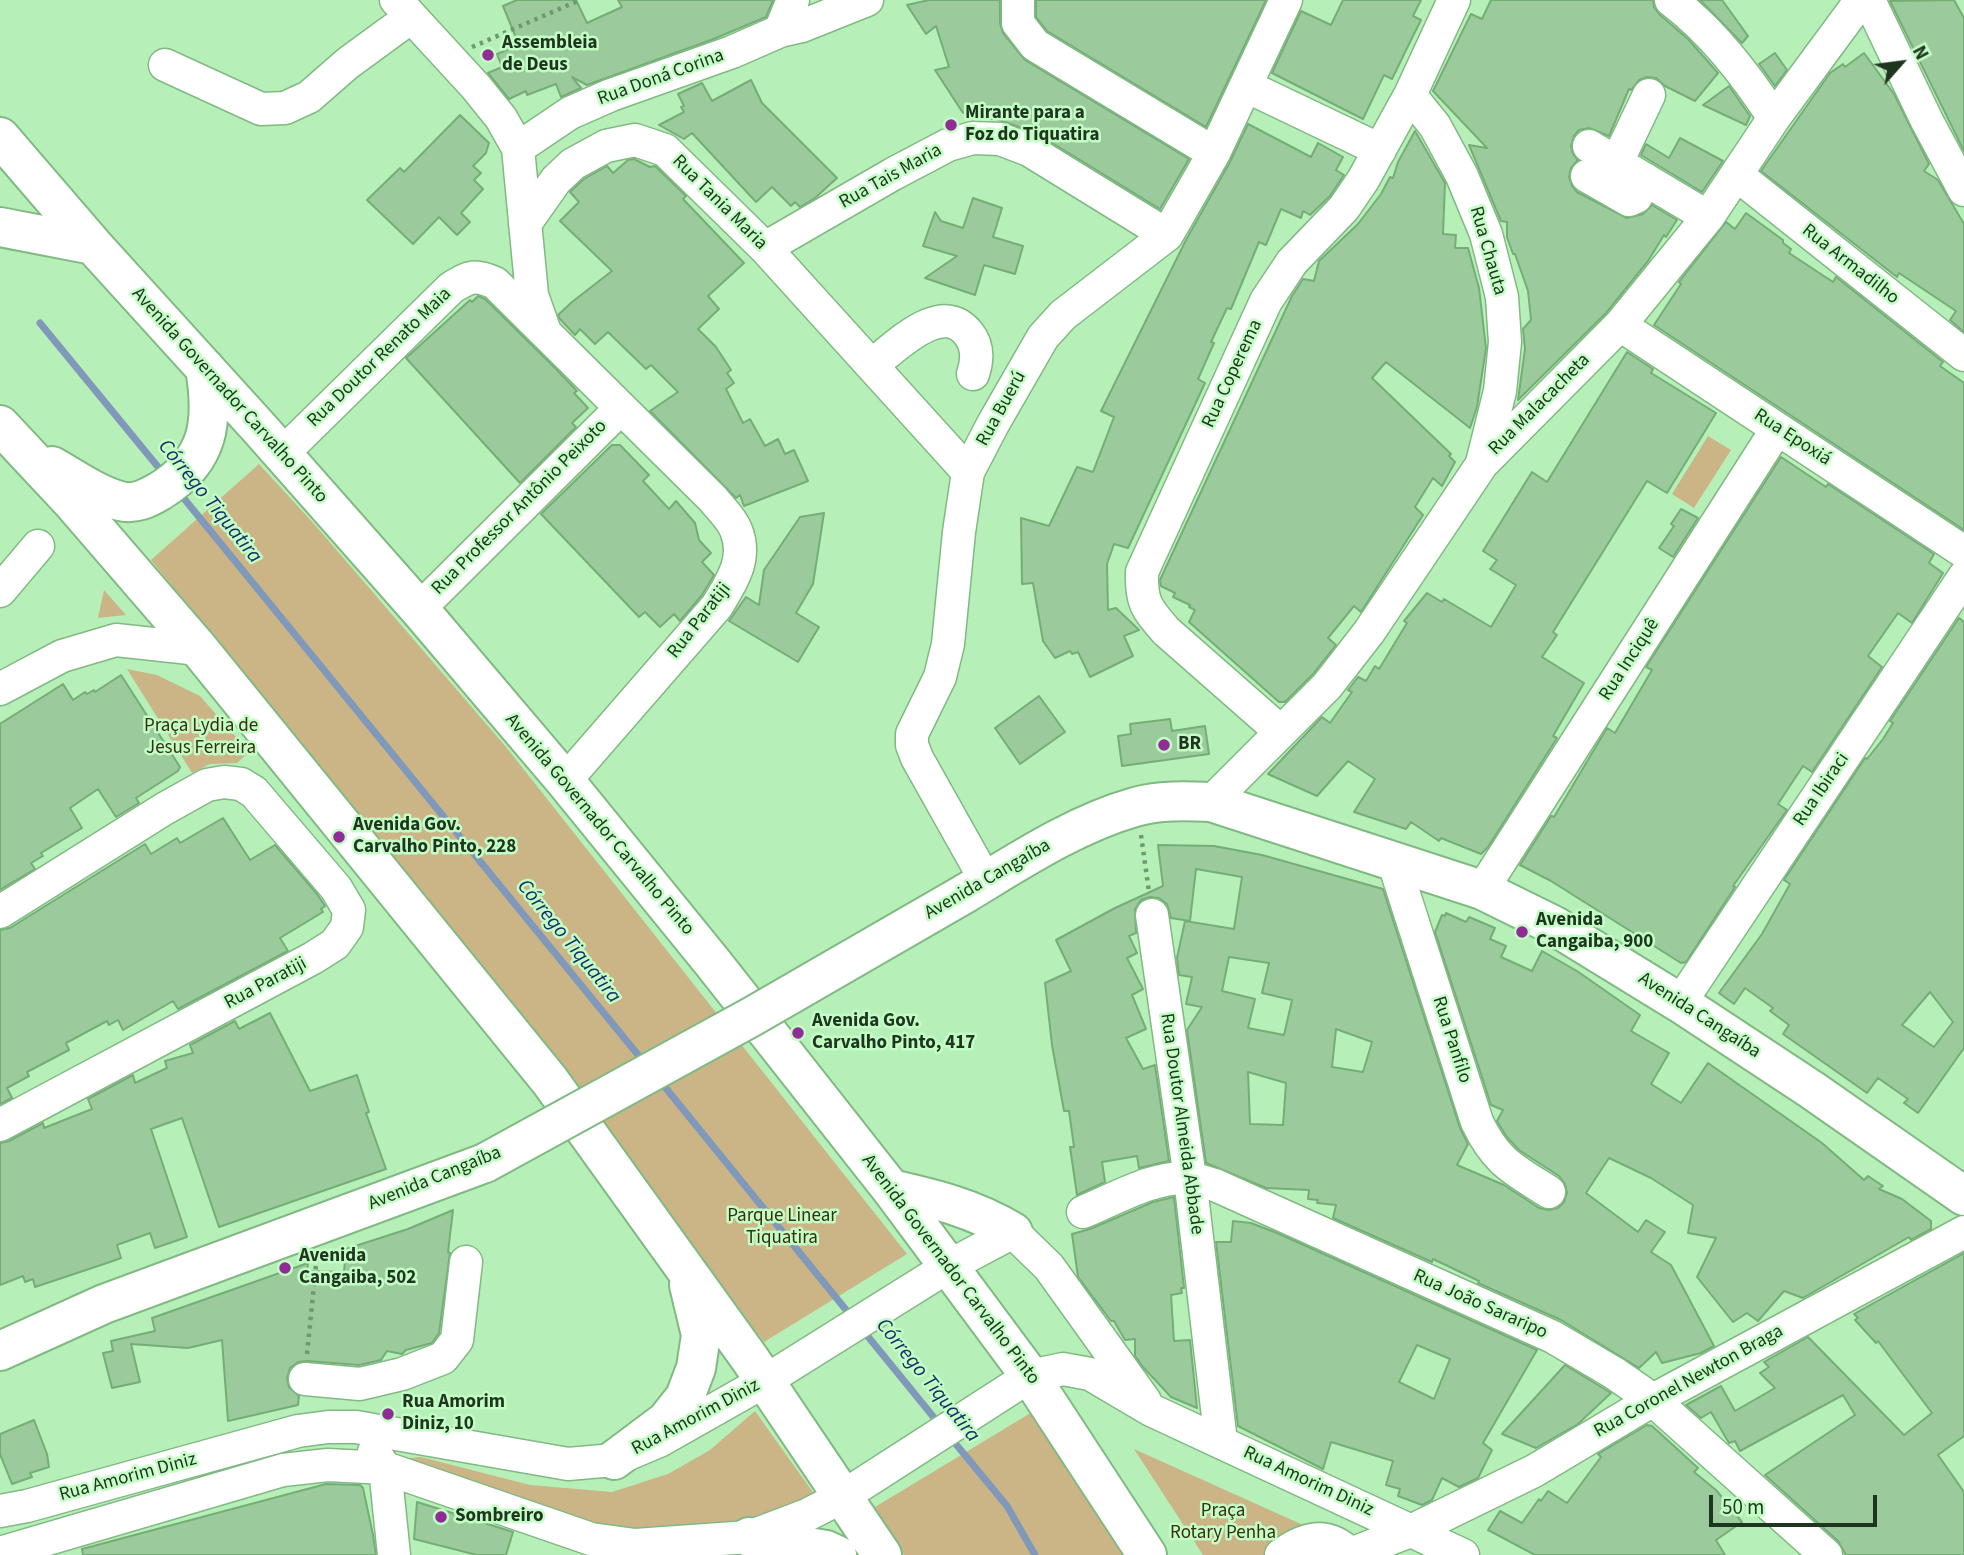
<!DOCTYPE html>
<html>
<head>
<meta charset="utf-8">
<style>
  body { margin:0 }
  #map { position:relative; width:1964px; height:1555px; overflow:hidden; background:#b6f0b8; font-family:"Source Sans 3",sans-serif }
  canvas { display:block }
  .north { position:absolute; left:1866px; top:28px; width:70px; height:70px; -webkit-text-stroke:5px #c3fec5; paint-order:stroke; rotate:62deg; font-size:19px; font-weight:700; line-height:28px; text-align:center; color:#1f3520 }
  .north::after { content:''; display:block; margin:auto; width:24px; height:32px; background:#1f3520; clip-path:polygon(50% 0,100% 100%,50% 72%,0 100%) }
  .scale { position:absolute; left:1709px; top:1495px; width:168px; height:32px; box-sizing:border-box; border:4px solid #1f3520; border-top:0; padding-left:9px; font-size:21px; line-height:24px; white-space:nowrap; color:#1f3520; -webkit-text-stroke:5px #c3fec5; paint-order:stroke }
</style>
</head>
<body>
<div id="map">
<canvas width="1964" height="1555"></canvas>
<div class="north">N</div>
<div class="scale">50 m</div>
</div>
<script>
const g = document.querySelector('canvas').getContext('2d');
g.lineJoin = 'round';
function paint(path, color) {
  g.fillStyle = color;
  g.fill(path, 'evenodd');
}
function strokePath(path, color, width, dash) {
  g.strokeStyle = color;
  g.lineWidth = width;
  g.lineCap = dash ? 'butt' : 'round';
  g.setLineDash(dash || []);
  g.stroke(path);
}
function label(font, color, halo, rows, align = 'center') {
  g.font = font + ' "Source Sans 3",sans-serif';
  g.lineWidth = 5;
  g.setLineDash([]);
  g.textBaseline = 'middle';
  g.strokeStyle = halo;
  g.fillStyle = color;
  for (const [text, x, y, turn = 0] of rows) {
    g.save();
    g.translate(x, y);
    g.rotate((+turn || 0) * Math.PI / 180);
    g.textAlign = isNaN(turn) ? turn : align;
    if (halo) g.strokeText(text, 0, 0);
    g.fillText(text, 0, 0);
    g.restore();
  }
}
const green = new Path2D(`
  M1708,436L1731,450L1694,508L1672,494Z
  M259,464L315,525L506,747L907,1254L764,1342L525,1021L151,560Z
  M104,590L126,615L98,618Z
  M127,669L157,675L200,696L249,752L237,763L210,764L192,773Z
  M755,1411L817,1498L751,1523L676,1533L599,1524L408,1466L410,1458L421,1457L530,1485L612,1492L668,1474L710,1450Z
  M1034,1411L1126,1555H904L875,1507Z
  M1134,1449L1321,1533L1289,1555H1203Z`);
const stream = new Path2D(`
  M40,323L163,473
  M177,490L643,1061
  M660,1081L851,1316
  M861,1328L940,1425
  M950,1437L1007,1506L1035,1555`);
const building = new Path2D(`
  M517,0H576L587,23L622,7L618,0H773L766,17L711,40L587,85L572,77L581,88L561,97L556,84L527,95L526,91L509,99L488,73L502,67L497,54L519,45L503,6Z
  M929,0H1000V23L1003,33L1025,60L1189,159L1160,209L1036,133L996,119H984L974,105L963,113L935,70L949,67L936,26L926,34L907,5Z
  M1036,0H1266L1206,127L1047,31L1036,17Z
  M1343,0H1421L1413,16L1421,20L1411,40L1392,79L1384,75L1363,119L1272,73L1301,11L1331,25Z
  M1491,0H1653L1654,7L1659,14L1688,39L1718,73L1695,101L1665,86L1656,78L1647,77L1639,80L1631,90L1629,89L1609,136L1589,128L1579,130L1574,136L1571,146L1573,154L1578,160L1571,168L1569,177L1572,186L1577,192L1627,218L1643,214L1652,205L1677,220L1666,237L1664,235L1648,261L1606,313L1518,400L1525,349L1523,329L1531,320L1528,291L1515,254H1513L1507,237V222L1501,221L1469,145L1487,148L1433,91L1471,14L1482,19Z
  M1700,0H1722L1748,36L1742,43Z
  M1954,0L1964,18V151L1890,1Z
  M1775,53L1787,70L1775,86L1759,64Z
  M1864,53L1894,94L1929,164L1924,171L1938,180L1964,224V332L1950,320L1956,311L1899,273L1897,277L1761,171L1830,73L1843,64L1845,67Z
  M751,80L762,103L837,178L815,198L800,207L795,202L791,206L772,187L756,202L692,133L684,139L659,125L684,112L681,107L684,106L678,94L702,83L712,101Z
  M1729,86L1750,116L1746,125L1703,105Z
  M460,115L489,143L486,153L473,166L481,173L474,180L483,189L461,213L470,222L457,235L439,217L413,244L367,200L400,168L404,172Z
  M1248,124L1311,157L1318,143L1343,157L1336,170L1344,175L1330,196L1310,215L1303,211L1301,218L1281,209L1266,245L1259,242L1231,309L1227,308L1211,342L1214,343L1198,379L1205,383L1128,548L1114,544L1107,564L1108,610L1116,608L1139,630L1124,636L1133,656L1090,677L1078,652L1072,654L1070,651L1055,658L1043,641L1033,583L1022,584L1021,518L1049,526L1077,467L1093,472L1114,417L1101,411L1186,240L1230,162Z
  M1415,131L1445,183L1443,234L1456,235L1455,248H1468L1479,288L1486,348L1477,407L1470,428L1386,362L1372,378L1451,454L1449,456L1455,462L1442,486L1433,478L1415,507L1423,515L1361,612L1354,606L1328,638L1336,645L1313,674L1285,702H1279L1189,622L1195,610L1189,607L1190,605L1173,597L1175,593L1161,586L1160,580L1292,296L1303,279L1314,281L1319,261L1358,224L1381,194L1390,177L1393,178L1398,162Z
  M1680,138L1723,161L1702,192L1641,155L1646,144L1669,158Z
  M634,159L650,167L655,166L686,196L683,199L744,263L708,296L719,309L698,329L716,347L731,370L727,373L734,383L726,389L743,423L750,419L765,446L778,439L785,454L794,450L808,481L744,506L740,495L736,498L650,411L678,392L651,365L646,369L608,332L595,344L580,329L575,335L560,319L558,315L572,302L612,271L560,221L579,202L570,192L584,179L607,166L613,173L628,160Z
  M973,198L1002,208L993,237L1023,246L1015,274L984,265L975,295L925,278L957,256L923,246L935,212L941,221L963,228Z
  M1746,213L1783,240V243L1791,249L1789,253L1833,282L1836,277L1943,362L1940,366L1964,383V530L1654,325L1681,284L1679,282L1726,222L1735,229Z
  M478,296L485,299L557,370L577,391L574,393L588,408L572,423L576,427L520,483L406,358L470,300L472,302Z
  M1627,352L1653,369L1651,373L1716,413L1667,493L1647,481L1553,632L1557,635L1542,657L1584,683L1553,736L1557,738L1488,847L1481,854L1441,838L1439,841L1411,822L1406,829L1354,812L1375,779L1348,761L1317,796L1268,774L1322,717L1330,723L1352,692L1348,690L1358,677L1366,681L1375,666L1379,669L1407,623L1404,621L1427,593L1442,602L1444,599L1491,627L1516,585L1490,569L1497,560L1483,551L1532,472L1547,482Z
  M612,445H620L649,475L643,481L669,509L676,501L695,523L699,540L711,553L702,562L714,575L702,595L680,621L674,614L660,627L645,612L639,617L541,514Z
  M1781,457L1826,487L1828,484L1934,554L1929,563L1943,573L1912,623L1898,613L1868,656L1882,667L1812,772L1803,766L1778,804L1787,810L1733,886L1735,887L1686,962L1681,963L1551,881L1520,865L1551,816L1554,817L1607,728L1615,733L1652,670L1646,667Z
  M1681,509L1698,518L1673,557L1659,548L1674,526L1671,524Z
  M824,513L813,584L796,613L819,627L798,662L729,621L746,597L759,605L764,570L800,517Z
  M1959,618L1964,622V1048L1918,1113L1904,1103L1908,1099L1878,1078L1867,1093L1783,1034L1789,1025L1770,1011L1773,1008L1745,988L1734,1004L1719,993L1762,934L1790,884L1784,880L1865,758L1867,759L1883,739L1893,723L1890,721ZM1930,992L1953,1022L1934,1047L1902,1025Z
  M121,675L180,767L178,771L136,798L139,803L116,817L98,789L70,808L82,828L41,853L43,856L31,863L35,869L0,890V724L63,684L73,700L85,692L87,694L94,690L95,692Z
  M1039,696L1065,732L1020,764L995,728Z
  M1170,719L1172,731L1205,726L1209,754L1122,766L1118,736L1131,734L1130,724Z
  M223,818L250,860L275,845L317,894L325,906L321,909L323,912L280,938L288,951L178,1009L173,1001L123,1030L118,1020L109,1025L107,1021L66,1043L69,1050L27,1072L29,1076L7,1088L12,1098L0,1104V930L10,928L145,844L151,854L177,838L180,843Z
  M1158,845L1214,846L1262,855L1383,889L1460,1128L1468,1144L1457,1165L1504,1185L1539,1208L1549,1210L1558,1208L1564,1202L1567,1193L1565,1184L1559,1176L1519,1150L1506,1136L1497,1121L1503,1110L1491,1105L1435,932L1442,915L1445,916L1446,913L1466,922L1469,917L1495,928L1490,939L1506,946L1501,957L1532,971L1542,951L1577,971L1640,1015L1631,1031L1669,1053L1651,1084L1681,1103L1708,1063L1822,1143L1864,1180L1868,1176L1883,1186L1879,1189L1902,1199L1931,1221V1229L1911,1240L1909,1237L1803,1298L1784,1291L1758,1321L1747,1313L1733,1322L1697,1277L1716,1238L1688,1233L1693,1205L1651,1178L1609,1158L1586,1193L1638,1232L1646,1220L1665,1232L1651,1252L1671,1265L1714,1346L1701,1353L1662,1363L1656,1352L1639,1368L1561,1320L1478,1283L1479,1281L1433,1259L1432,1262L1333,1218L1336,1205L1317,1203L1318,1200L1308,1199L1309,1190L1266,1188L1206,1163L1187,1030L1202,1007L1186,1004L1192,977L1179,975L1177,958L1185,921L1234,929L1242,877L1196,869L1190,921L1171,918L1167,904L1159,898L1150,897L1141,900L1135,909L1136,933L1129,936L1137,953L1127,958L1143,989L1132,995L1146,1029L1126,1038L1143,1069L1155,1065L1169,1161L1139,1168L1137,1156L1102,1162L1105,1182L1077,1195L1070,1147H1074L1069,1111H1064L1052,1045L1045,983L1071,971L1056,940L1115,908L1163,886ZM1229,957L1269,963L1262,993L1292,1000L1284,1035L1248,1028L1255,999L1222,991ZM1336,1029L1372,1042L1363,1072L1332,1067ZM1248,1072L1286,1083L1283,1125L1250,1124Z
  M270,1013L310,1091L357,1075L369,1112L366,1113L386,1169L219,1227L182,1118L151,1129L187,1237L155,1248L150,1233L117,1245L121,1258L107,1263L35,1287L33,1279L25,1282L23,1276L0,1285V1143L9,1141L43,1123L44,1128L92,1109L88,1099L133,1075L135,1083L167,1068L165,1061L193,1053L190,1045L235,1021L239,1029Z
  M1174,1197L1184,1288H1181L1182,1293L1171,1295L1174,1341L1190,1340L1197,1408L1171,1397L1143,1367L1135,1356V1339L1125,1340L1114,1321H1111L1078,1277L1072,1234L1090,1229L1153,1202Z
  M453,1210L448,1252L450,1253L439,1333L432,1343L406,1350L402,1354L387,1351L381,1360L359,1365L307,1361L298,1362L290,1368L287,1378L289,1387L299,1396L298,1405L228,1421L222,1340L188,1348L131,1344L140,1382L112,1388L103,1353L113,1351L111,1341L155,1331L152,1318L308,1263L307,1271L344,1272L346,1249L408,1229Z
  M1233,1221L1251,1223L1277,1233L1537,1350L1483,1443L1492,1450L1478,1478L1459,1487L1442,1478L1432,1500L1422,1505L1398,1496L1400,1489L1386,1485L1393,1461L1331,1442L1323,1469L1238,1426L1216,1242H1231ZM1417,1345L1450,1359L1434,1399L1399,1382Z
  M1964,1253V1436L1938,1455L1964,1492V1555H1846L1838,1541L1765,1475L1855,1415L1843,1395L1740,1451L1735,1441L1729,1443L1711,1412L1701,1418L1686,1405L1721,1386L1735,1411L1775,1388L1760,1373L1769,1367L1764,1362L1808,1337L1904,1435L1932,1413L1878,1341L1876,1343L1855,1320L1858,1318L1854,1314Z
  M1565,1365L1611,1393L1578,1424L1536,1448L1502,1434Z
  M34,1420L47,1454L49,1467L30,1473L32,1477L12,1484L0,1454V1434Z
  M1647,1425L1652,1426L1698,1468L1694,1472L1716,1490L1742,1522L1716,1540L1725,1555H1535L1488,1530L1500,1511L1522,1523L1539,1499L1541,1501L1548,1491L1567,1503L1601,1457L1598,1454Z
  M326,1484L360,1485L363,1488L373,1535L376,1555H83L82,1549Z
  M417,1502L513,1532L506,1555H477L414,1539Z`);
const path = new Path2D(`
  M472,47L580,0
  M1141,835L1149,892
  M307,1354L317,1255`);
const minor = new Path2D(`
  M396,0L476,87L501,118L518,148L532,295L544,329
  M1018,0V23L1035,45L1214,153
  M1671,0C1713,32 1745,74 1774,118
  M1869,0L1927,121L1964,190
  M780,31L793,0
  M165,65L261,109L285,108L309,97L348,63L411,17
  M1246,86L1380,150
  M1410,95L1435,126L1462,176L1486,234L1502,297L1505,342L1500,391L1482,463
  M1589,146L1708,217
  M518,148L570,113L611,95L732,52L780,31L802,26L867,0
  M1617,162L1649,95
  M1737,175L1964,355
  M1587,176L1629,200L1636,197L1645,179
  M525,224L556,180L573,164L606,146L635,140L665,150L765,248L968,472
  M765,248L893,174L948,145L973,138L1000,139L1029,150L1167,235
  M1620,325L1964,552
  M872,365C895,348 941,299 968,333C978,345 978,359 973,374
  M282,454L451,288C470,276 475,274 495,283L713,499C720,508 732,519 736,530C748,559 731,583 717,606L565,781
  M0,591L38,546
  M419,609L621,408
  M0,689L62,656L116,640L199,649
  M1281,732L1166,631C1146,608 1141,602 1142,572L1266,301L1292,262L1344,208L1363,180L1410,95L1454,0
  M1211,802L1327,686L1369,632L1482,464L1620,325L1708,217L1774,118L1861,0
  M1393,860L1477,1122C1496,1162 1513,1169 1549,1192
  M986,881L917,758L912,745V734L940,677L948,644L959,532L968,472L993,424L1043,337L1063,315L1167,235L1214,153L1286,0
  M1482,890L1777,429
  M0,912L164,809L207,785L224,782L241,784L254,792L336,888L349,910L347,927L335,944L313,958L0,1125
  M1152,915L1190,1178L1221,1442
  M1680,1003L1964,577
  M1083,1212C1115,1199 1153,1176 1188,1178C1197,1179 1207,1183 1215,1185L1553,1337L1614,1373L1653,1400L1826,1555
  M305,1379L360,1384L402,1374L443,1358L457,1340L466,1262
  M374,1452L385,1468L394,1555
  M0,1511L27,1506L298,1431L328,1427H356L568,1464L614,1460L659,1441L765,1381L949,1266L1013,1232L1049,1267L1145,1401
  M0,1553L283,1470L328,1465L385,1468L591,1539L635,1545L749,1537L807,1515L842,1497L1030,1376L1063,1369L1090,1374L1151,1410L1463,1555
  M1281,1555C1305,1537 1327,1531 1350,1554
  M1348,1555L1413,1530L1534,1471L1653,1400L1964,1232`);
const major = new Path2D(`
  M0,137L93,245L261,430L419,609L565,781L713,963L891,1189L1030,1376L1147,1555
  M0,227L93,245
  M0,425L73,503L199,649L550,1081L750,1359L882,1555
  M52,466C73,478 97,495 120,501C135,505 148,498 160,491C210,460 214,421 205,368
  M966,893C1019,861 1075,824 1135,807C1159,800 1186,801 1211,802L1482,890L1553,925L1680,1003L1812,1090L1964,1196
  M891,1189C935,1199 973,1208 1013,1232
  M0,1351L104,1304L485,1163
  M614,1460L666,1421L685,1397L696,1368L701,1335L689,1285
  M749,1537L826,1550L837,1555`);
const majorBridge = new Path2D(`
  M485,1163L753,1016L966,893`);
const markers = [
  [488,55,7,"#8f2d95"],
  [951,125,7,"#8f2d95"],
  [1164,745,7,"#8f2d95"],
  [339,837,7,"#8f2d95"],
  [1522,932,7,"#8f2d95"],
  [798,1033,7,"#8f2d95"],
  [285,1268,7,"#8f2d95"],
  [388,1414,7,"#8f2d95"],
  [441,1517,7,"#8f2d95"]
];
const poiNames = [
  ["Assembleia",502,44],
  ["de Deus",502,66],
  ["Mirante para a",965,114],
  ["Foz do Tiquatira",965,136],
  ["BR",1178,745],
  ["Avenida Gov.",353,826],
  ["Carvalho Pinto, 228",353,848],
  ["Avenida",1536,921],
  ["Cangaiba, 900",1536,943],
  ["Avenida Gov.",812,1022],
  ["Carvalho Pinto, 417",812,1044],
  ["Avenida",299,1257],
  ["Cangaiba, 502",299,1279],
  ["Rua Amorim",402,1403],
  ["Diniz, 10",402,1425],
  ["Sombreiro",455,1517]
];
const streetNames = [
  ["Rua Doná Corina",661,78,-20],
  ["Rua Tais Maria",891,177,-29],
  ["Rua Tania Maria",719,203,45],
  ["Rua Chauta",1487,251,74],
  ["Rua Armadilho",1850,265,38],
  ["Rua Doutor Renato Maia",380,358,-44],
  ["Rua Coperema",1233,374,-65],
  ["Avenida Governador Carvalho Pinto",229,396,48],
  ["Rua Malacacheta",1540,405,-45],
  ["Rua Buerú",1002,409,-61],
  ["Rua Epoxiá",1792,438,33],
  ["Rua Professor Antônio Peixoto",520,508,-45],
  ["Rua Paratiji",700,621,-52],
  ["Rua Inciquê",1630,660,-57],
  ["Rua Ibiraci",1822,790,-56],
  ["Avenida Governador Carvalho Pinto",599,825,50],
  ["Avenida Cangaíba",988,880,-30],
  ["Rua Paratiji",266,984,-28],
  ["Avenida Cangaíba",1699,1016,33],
  ["Rua Panfilo",1451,1040,72],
  ["Rua Doutor Almeida Abbade",1181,1124,82],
  ["Avenida Cangaíba",435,1179,-22],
  ["Avenida Governador Carvalho Pinto",950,1270,53],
  ["Rua João Sararipo",1480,1305,24],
  ["Rua Coronel Newton Braga",1689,1382,-29],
  ["Rua Amorim Diniz",696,1418,-28],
  ["Rua Amorim Diniz",128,1478,-15],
  ["Rua Amorim Diniz",1308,1482,25]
];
const parkNames = [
  ["Praça Lydia de",201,727],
  ["Jesus Ferreira",201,749],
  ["Parque Linear",782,1217],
  ["Tiquatira",782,1239],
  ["Praça",1223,1512],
  ["Rotary Penha",1223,1534]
];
const waterNames = [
  ["Córrego Tiquatira",209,502,51],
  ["Córrego Tiquatira",568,942,51],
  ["Córrego Tiquatira",927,1381,51]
];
paint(green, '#cbb586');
strokePath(stream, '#8098b9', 7);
paint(building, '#9bcb9c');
strokePath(building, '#75ad77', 2);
strokePath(minor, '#81b983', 35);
strokePath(major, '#81b983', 42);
strokePath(path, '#709971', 4.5, [3.5, 5]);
strokePath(minor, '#fff', 32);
strokePath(major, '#fff', 38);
strokePath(majorBridge, '#81b983', 42, []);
strokePath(majorBridge, '#fff', 38);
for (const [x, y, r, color] of markers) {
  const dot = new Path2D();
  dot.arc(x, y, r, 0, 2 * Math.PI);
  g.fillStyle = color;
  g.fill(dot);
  strokePath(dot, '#c3fec5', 2.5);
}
label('bold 19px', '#1f3520', '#c3fec5', poiNames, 'left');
label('19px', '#1f3520', '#c3fec5', streetNames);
label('19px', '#3a2e12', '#c3fec5', parkNames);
label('italic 21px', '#162c6b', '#c3fec5', waterNames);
</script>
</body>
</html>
